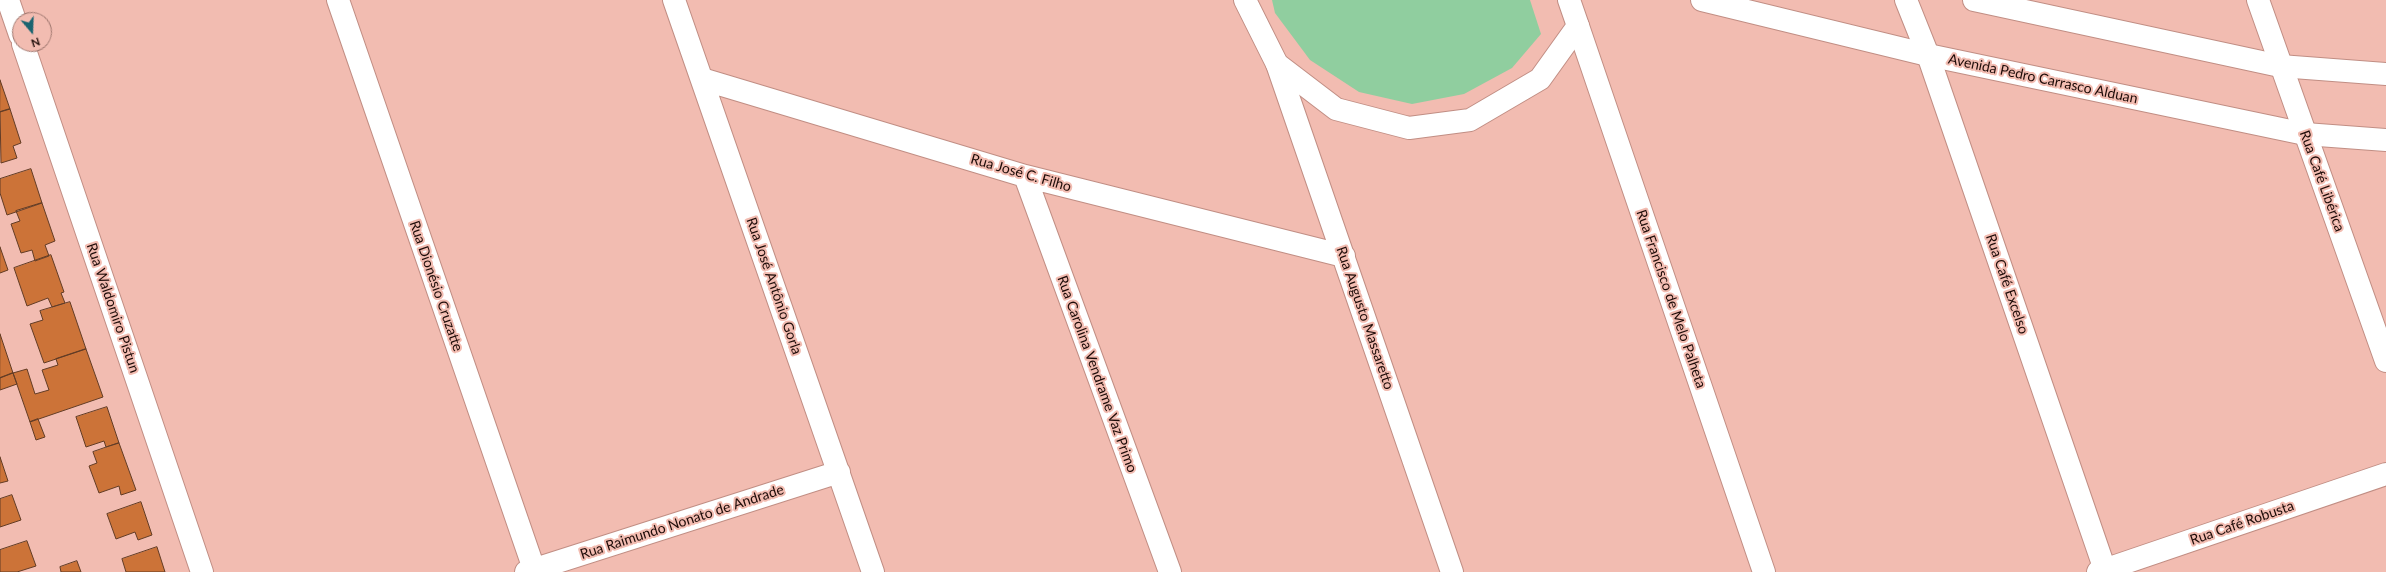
<!DOCTYPE html>
<html>
<head>
<meta charset="utf-8">
<style>
  body { margin:0 }
  #map { position:relative; width:2386px; height:572px; overflow:hidden; background:#f2bcb1; font-family:Lato,sans-serif }
  canvas { display:block }
  .north { position:absolute; left:12px; top:12px; width:40px; height:40px; box-sizing:border-box; background:#f2bcb1; border:1px solid #9d756d; border-radius:50%; rotate:161deg; font-size:11px; font-weight:700; line-height:16px; text-align:center; color:#1d0b08 }
  .north::after { content:''; display:block; margin:auto; width:14px; height:18px; background:#196470; clip-path:polygon(50% 0,100% 100%,50% 72%,0 100%) }
</style>
</head>
<body>
<div id="map">
<canvas width="2386" height="572"></canvas>
<div class="north">N</div>
</div>
<script>
const g = document.querySelector('canvas').getContext('2d');
g.lineJoin = 'round';
function paint(path, color) {
  g.fillStyle = color;
  g.fill(path, 'evenodd');
}
function strokePath(path, color, width, dash) {
  g.strokeStyle = color;
  g.lineWidth = width;
  g.lineCap = dash ? 'butt' : 'round';
  g.setLineDash(dash || []);
  g.stroke(path);
}
function label(font, color, halo, rows, align = 'center') {
  g.font = font + ' Lato,sans-serif';
  g.lineWidth = 4;
  g.setLineDash([]);
  g.textBaseline = 'middle';
  g.strokeStyle = halo;
  g.fillStyle = color;
  for (const [text, x, y, turn = 0] of rows) {
    g.save();
    g.translate(x, y);
    g.rotate((+turn || 0) * Math.PI / 180);
    g.textAlign = isNaN(turn) ? turn : align;
    if (halo) g.strokeText(text, 0, 0);
    g.fillText(text, 0, 0);
    g.restore();
  }
}
const green = new Path2D(`
  M1272,0H1530L1541,34L1512,68L1464,94L1412,104L1359,92L1310,60L1275,13Z`);
const building = new Path2D(`
  M0,80L10,109L0,112Z
  M10,109L21,143L13,146L17,158L1,163L0,112Z
  M31,169L42,203L7,215L0,193V179Z
  M42,203L55,241L45,245L49,256L35,261L32,250L21,253L11,224L20,221L16,211Z
  M0,247L8,270L0,273Z
  M51,255L64,292L61,293L65,303L52,307L48,298L27,306L14,268Z
  M70,302L86,349L44,363L30,324L43,320L40,311Z
  M0,334L13,373L0,378Z
  M86,349L103,397L30,422L13,373L27,369L35,394L49,390L42,370L58,365L56,359Z
  M13,373L17,384L0,390V378Z
  M107,407L119,443L106,447L104,441L86,447L76,417Z
  M38,419L45,437L36,440L30,422Z
  M119,443L136,490L121,495L119,486L99,493L89,466L97,463L93,452Z
  M0,457L8,481L0,483Z
  M12,495L21,520L0,527V499Z
  M141,502L152,535L138,540L135,532L116,539L107,514Z
  M27,541L36,566L17,572H0V550Z
  M157,547L165,572H126L122,559Z
  M77,561L81,572H61L60,567Z`);
const minor = new Path2D(`
  M8,0L20,35
  M338,0L535,572
  M674,0L873,572
  M1906,0L1928,55L2105,570
  M2258,0L2386,361
  M1578,26L1764,572
  M23,44L202,572
  M1277,64L1452,572
  M702,79L1025,176L1344,256
  M1025,176L1170,572
  M526,572L839,472
  M2098,572L2386,474`);
const tertiary = new Path2D(`
  M1245,0L1277,64L1336,109L1409,128L1470,120L1540,79L1578,26L1569,0
  M1702,0L1928,55L2305,134L2386,140
  M1974,0L2280,66L2386,74`);
const streetNames = [
  ["Avenida Pedro Carrasco Alduan",2043,79,12],
  ["Rua José C. Filho",1021,173,16],
  ["Rua Café Libérica",2322,181,70],
  ["Rua Café Excelso",2007,284,71],
  ["Rua Dionésio Cruzatte",436,286,71],
  ["Rua José Antônio Gorla",774,286,71],
  ["Rua Francisco de Melo Palheta",1671,299,71],
  ["Rua Waldomiro Pistun",113,308,71],
  ["Rua Augusto Massaretto",1365,318,71],
  ["Rua Carolina Vendrame Vaz Primo",1097,374,70],
  ["Rua Raimundo Nonato de Andrade",682,522,-18],
  ["Rua Café Robusta",2242,523,-19]
];
paint(green, '#90ce9f');
paint(building, '#cc7338');
strokePath(building, '#623c25', 1);
strokePath(minor, '#c18e84', 24);
strokePath(tertiary, '#c18e84', 24);
strokePath(minor, '#fff', 22);
strokePath(tertiary, '#fff', 22);
label('14px', '#1d0b08', '#f2bcb1', streetNames);
</script>
</body>
</html>
